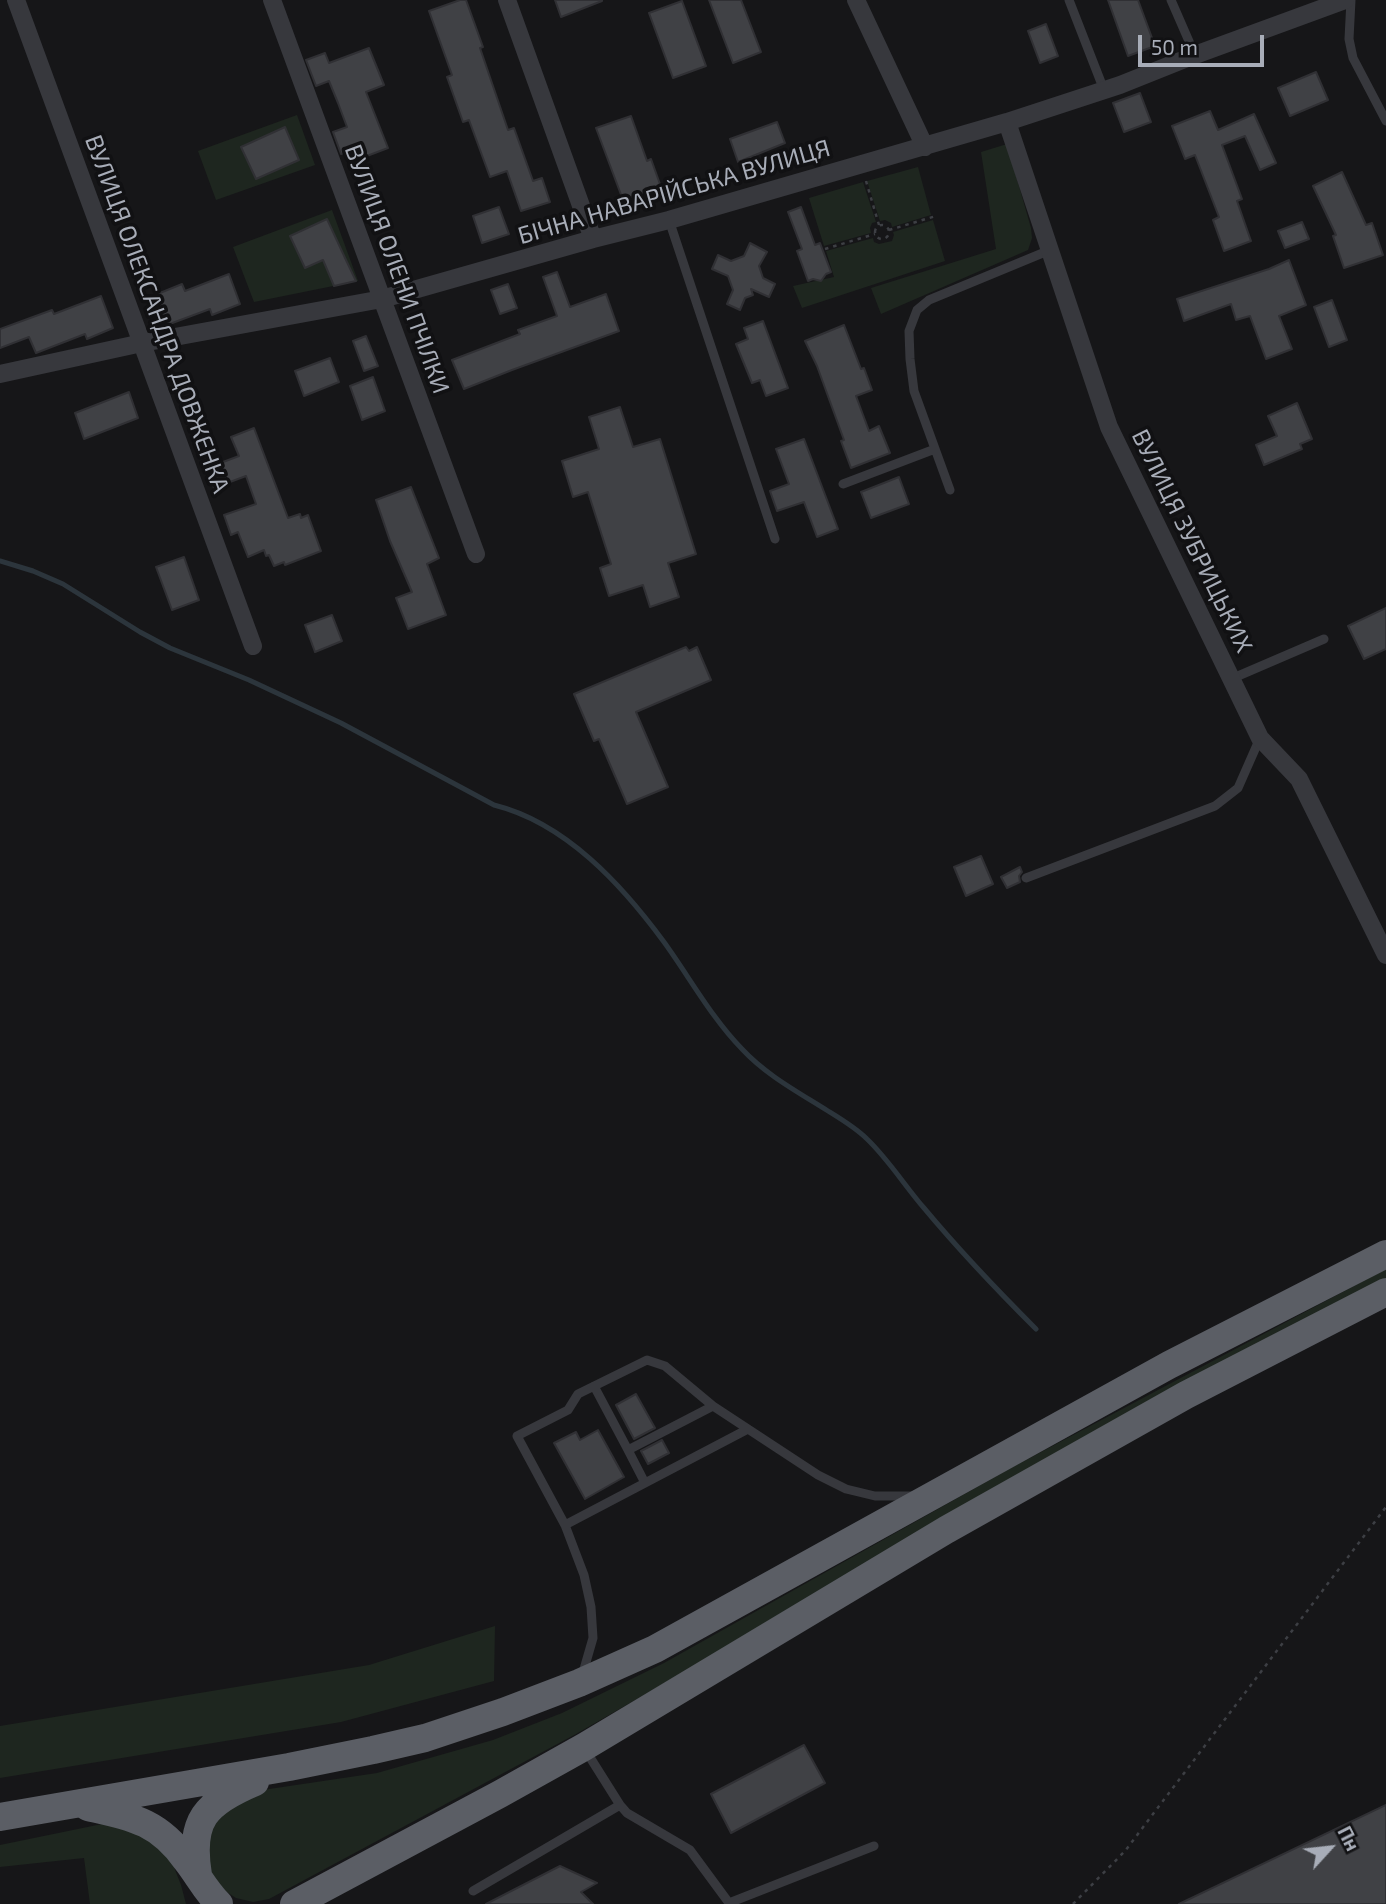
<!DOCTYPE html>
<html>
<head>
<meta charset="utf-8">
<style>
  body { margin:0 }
  #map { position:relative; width:1386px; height:1904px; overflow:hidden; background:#161618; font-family:"Exo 2",sans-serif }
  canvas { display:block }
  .north { position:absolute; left:1295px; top:1813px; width:70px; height:70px; -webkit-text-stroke:5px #111113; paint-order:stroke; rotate:63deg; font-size:19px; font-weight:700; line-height:28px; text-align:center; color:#a8adb8 }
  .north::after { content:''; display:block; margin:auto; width:24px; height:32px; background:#a8adb8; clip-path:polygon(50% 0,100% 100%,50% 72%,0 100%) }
  .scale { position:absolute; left:1138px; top:35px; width:126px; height:32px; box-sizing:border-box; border:4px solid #a8adb8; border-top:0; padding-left:9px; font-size:21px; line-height:24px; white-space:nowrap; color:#a8adb8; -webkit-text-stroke:5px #111113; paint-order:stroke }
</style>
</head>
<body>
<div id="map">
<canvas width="1386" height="1904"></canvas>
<div class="north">Пн</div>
<div class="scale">50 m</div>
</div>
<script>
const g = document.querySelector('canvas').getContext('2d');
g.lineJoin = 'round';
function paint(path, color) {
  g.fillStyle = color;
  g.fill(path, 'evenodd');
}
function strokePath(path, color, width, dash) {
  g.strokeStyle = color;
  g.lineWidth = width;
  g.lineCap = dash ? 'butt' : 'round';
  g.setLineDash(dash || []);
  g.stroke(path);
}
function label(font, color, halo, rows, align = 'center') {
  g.font = font + ' "Exo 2",sans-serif';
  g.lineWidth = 7;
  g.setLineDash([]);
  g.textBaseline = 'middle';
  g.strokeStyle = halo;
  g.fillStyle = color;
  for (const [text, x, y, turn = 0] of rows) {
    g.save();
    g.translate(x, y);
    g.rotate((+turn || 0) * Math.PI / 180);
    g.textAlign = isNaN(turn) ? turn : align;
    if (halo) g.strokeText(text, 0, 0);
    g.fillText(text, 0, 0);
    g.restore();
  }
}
const green = new Path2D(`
  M297,115L315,165L216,200L198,151Z
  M1007,144L1031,228L1032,238L1028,250L881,314L871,288L996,249L981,152Z
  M918,167L931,215L892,227L891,223L885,220L880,221L867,181Z
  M863,182L876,222L872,223L870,228L871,233L824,246L809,198Z
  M332,210L358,281L254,302L233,247Z
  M933,220L945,261L802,308L793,286L834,277L826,251L873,238L874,242L879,244L892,241L894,235L893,232Z
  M1386,1269V1282L1018,1480L576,1734L269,1899L253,1902L236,1898L222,1889L210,1875L207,1826L249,1792L377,1773L493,1740L562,1713L664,1663L1011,1468Z
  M495,1626L494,1681L341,1722L0,1778V1726L369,1665Z
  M125,1822L168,1852L181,1885L186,1904H90L84,1858L0,1867V1845L107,1823Z`);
const stream = new Path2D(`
  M0,561L33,571L63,584L140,632L170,648L249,680L341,723L494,805C566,823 622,885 664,942C690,978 711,1017 742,1049C766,1075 798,1092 828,1111C841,1119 856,1128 867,1139C888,1159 905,1186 924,1208C959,1250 997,1290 1036,1329`);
const building = new Path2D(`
  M460,0H466L483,47L480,48L508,130L514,128L533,181L542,178L550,202L521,211L507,171L490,177L469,120L463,122L447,77L452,75L429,11Z
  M555,0H602V1L561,17Z
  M709,0H741L761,52L733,63Z
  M1108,0H1138L1155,46L1128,56Z
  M682,1L706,66L673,78L649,13Z
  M1046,24L1058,56L1040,63L1028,31Z
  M369,48L384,85L366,92L388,148L359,159L355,149L341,154L333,132L347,127L338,103L329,81L316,86L306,60L325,53L329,63Z
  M1316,72L1328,100L1290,116L1278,88Z
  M1140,93L1151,122L1124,132L1113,103Z
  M1210,111L1218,130L1254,114L1276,163L1260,170L1245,136L1222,145L1242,199L1237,201L1251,241L1224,251L1213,220L1219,217L1195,155L1185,159L1172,126Z
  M631,116L647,161L651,159L661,187L623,200L596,128Z
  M777,122L785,143L738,162L730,139Z
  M285,127L299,160L256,179L241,147Z
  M1342,172L1366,225L1372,223L1383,255L1344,268L1333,236L1336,235L1313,186Z
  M499,207L509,234L482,243L473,216Z
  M801,207L815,245L820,243L831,272L826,274L821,281L813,279L808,281L797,251L802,249L788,212Z
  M327,219L346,260L356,281L334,286L323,260L305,268L290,236Z
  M1302,222L1309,239L1285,248L1278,231Z
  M750,243L767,252L759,266L763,278L775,284L769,297L751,289L753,295L745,298L740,310L727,304L733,290L728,276L712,269L718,255L731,261L744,256Z
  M1289,260L1306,305L1279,316L1292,349L1266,359L1250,316L1236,320L1231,304L1184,321L1177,299L1269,269Z
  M557,272L570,307L606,294L619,331L512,370L464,389L452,360L520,334L518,330L557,316L543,277Z
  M229,274L240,304L212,315L210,309L167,325L155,295L182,284L185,291Z
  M508,284L517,308L500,314L491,290Z
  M101,296L113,328L87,339L85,334L36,353L29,337L0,348V329L52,310L54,314Z
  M1332,300L1347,340L1329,347L1314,307Z
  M763,321L788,388L766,396L760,380L752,383L736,344L748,339L744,328Z
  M844,325L861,369L864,368L872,390L856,396L869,431L879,426L890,453L851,468L841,441L844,440L817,366L805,341Z
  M366,336L378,366L364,371L353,341Z
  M330,358L339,382L304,396L295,371Z
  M373,377L385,411L362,420L350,386Z
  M129,392L138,418L84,439L75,413Z
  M1297,403L1312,439L1300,444L1302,449L1264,465L1256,445L1277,436L1268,416Z
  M620,407L633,447L660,439L696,554L668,563L679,597L650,607L643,585L609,596L600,568L611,564L588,492L573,497L562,461L599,449L589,417Z
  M254,428L288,518L300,514L301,518L308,515L321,551L285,565L284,562L274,566L269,555L266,556L264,550L248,557L238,532L231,535L224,515L256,504L246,476L214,488L207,468L239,456L231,437Z
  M804,439L838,529L817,537L804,502L777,511L770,491L789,484L776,449Z
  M899,477L909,504L871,518L861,492Z
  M411,487L439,558L427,564L446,615L408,629L396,598L412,592L390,541L376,500Z
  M184,557L199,600L172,610L156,567Z
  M1386,608V649L1364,659L1348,626Z
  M332,615L342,641L315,652L305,625Z
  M686,647L689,651L697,647L711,680L636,712L668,787L627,804L599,739L594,741L574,694Z
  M981,856L993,884L966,896L954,867Z
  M1020,867L1022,872L1019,876L1020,882L1007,888L1001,877Z
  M636,1394L655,1428L634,1439L616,1405Z
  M598,1430L624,1477L585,1499L554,1443L576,1432L580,1440Z
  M662,1440L669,1453L648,1464L641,1451Z
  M804,1745L825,1783L731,1833L711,1794Z
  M1386,1805V1904H1179Z
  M560,1866L597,1883L581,1892L593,1904H486Z`);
const path = new Path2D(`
  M866,181L879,225
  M875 232a7 7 0 1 1 14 0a7 7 0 1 1-14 0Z
  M889,230L936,216
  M825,249L875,234
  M1073,1904L1125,1851L1386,1507`);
const service = new Path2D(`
  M1069,0L1104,90
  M1171,0L1195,55
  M1351,0L1349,39L1353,58L1386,121
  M669,220L775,539
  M843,484L935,449
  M950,490L914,391L910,359L909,331L917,310L929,300L1050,250
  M1231,679L1324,639
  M1026,878L1215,806L1238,788L1260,738
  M594,1386L628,1450
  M645,1483L748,1429
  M565,1525L645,1483L628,1450L713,1406L818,1475L846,1489L875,1496H914
  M582,1676L593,1638L591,1607L584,1575L565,1525L517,1436L568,1410L578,1394L647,1360L665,1366L713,1406
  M586,1751L620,1805L627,1813L690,1850L729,1903L874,1846
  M473,1891L620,1805`);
const minor = new Path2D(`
  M16,0L253,646
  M272,0L476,554
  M507,0L593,239
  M856,0L925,147
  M1007,122L1109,427L1260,738L1299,779L1386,955
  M0,374L142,343L382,299L593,239L669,220L1007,122L1120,85L1195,55L1345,0`);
const trunk = new Path2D(`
  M88,1807C132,1817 158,1821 186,1860C198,1875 205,1890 219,1904
  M0,1817L289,1767L373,1750L425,1738L503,1712L579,1683L655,1649L1169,1365L1386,1254
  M198,1875C189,1820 205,1803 255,1782
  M294,1904L500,1794L584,1747L946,1530L1186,1395L1386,1292`);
const streetNames = [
  ["БІЧНА НАВАРІЙСЬКА ВУЛИЦЯ",674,192,-16],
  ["ВУЛИЦЯ ОЛЕНИ ПЧІЛКИ",397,269,70],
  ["ВУЛИЦЯ ОЛЕКСАНДРА ДОВЖЕНКА",157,314,70],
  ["ВУЛИЦЯ ЗУБРИЦЬКИХ",1192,541,64]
];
paint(green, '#1e261f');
strokePath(stream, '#2c353c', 5);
paint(building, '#404145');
strokePath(building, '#303034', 2);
strokePath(path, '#3d3f44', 2.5, [3.5, 5]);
strokePath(service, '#37383d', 9);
strokePath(minor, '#37383d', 18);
strokePath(trunk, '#5b5e65', 28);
label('24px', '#a8adb8', '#111113', streetNames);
</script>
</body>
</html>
